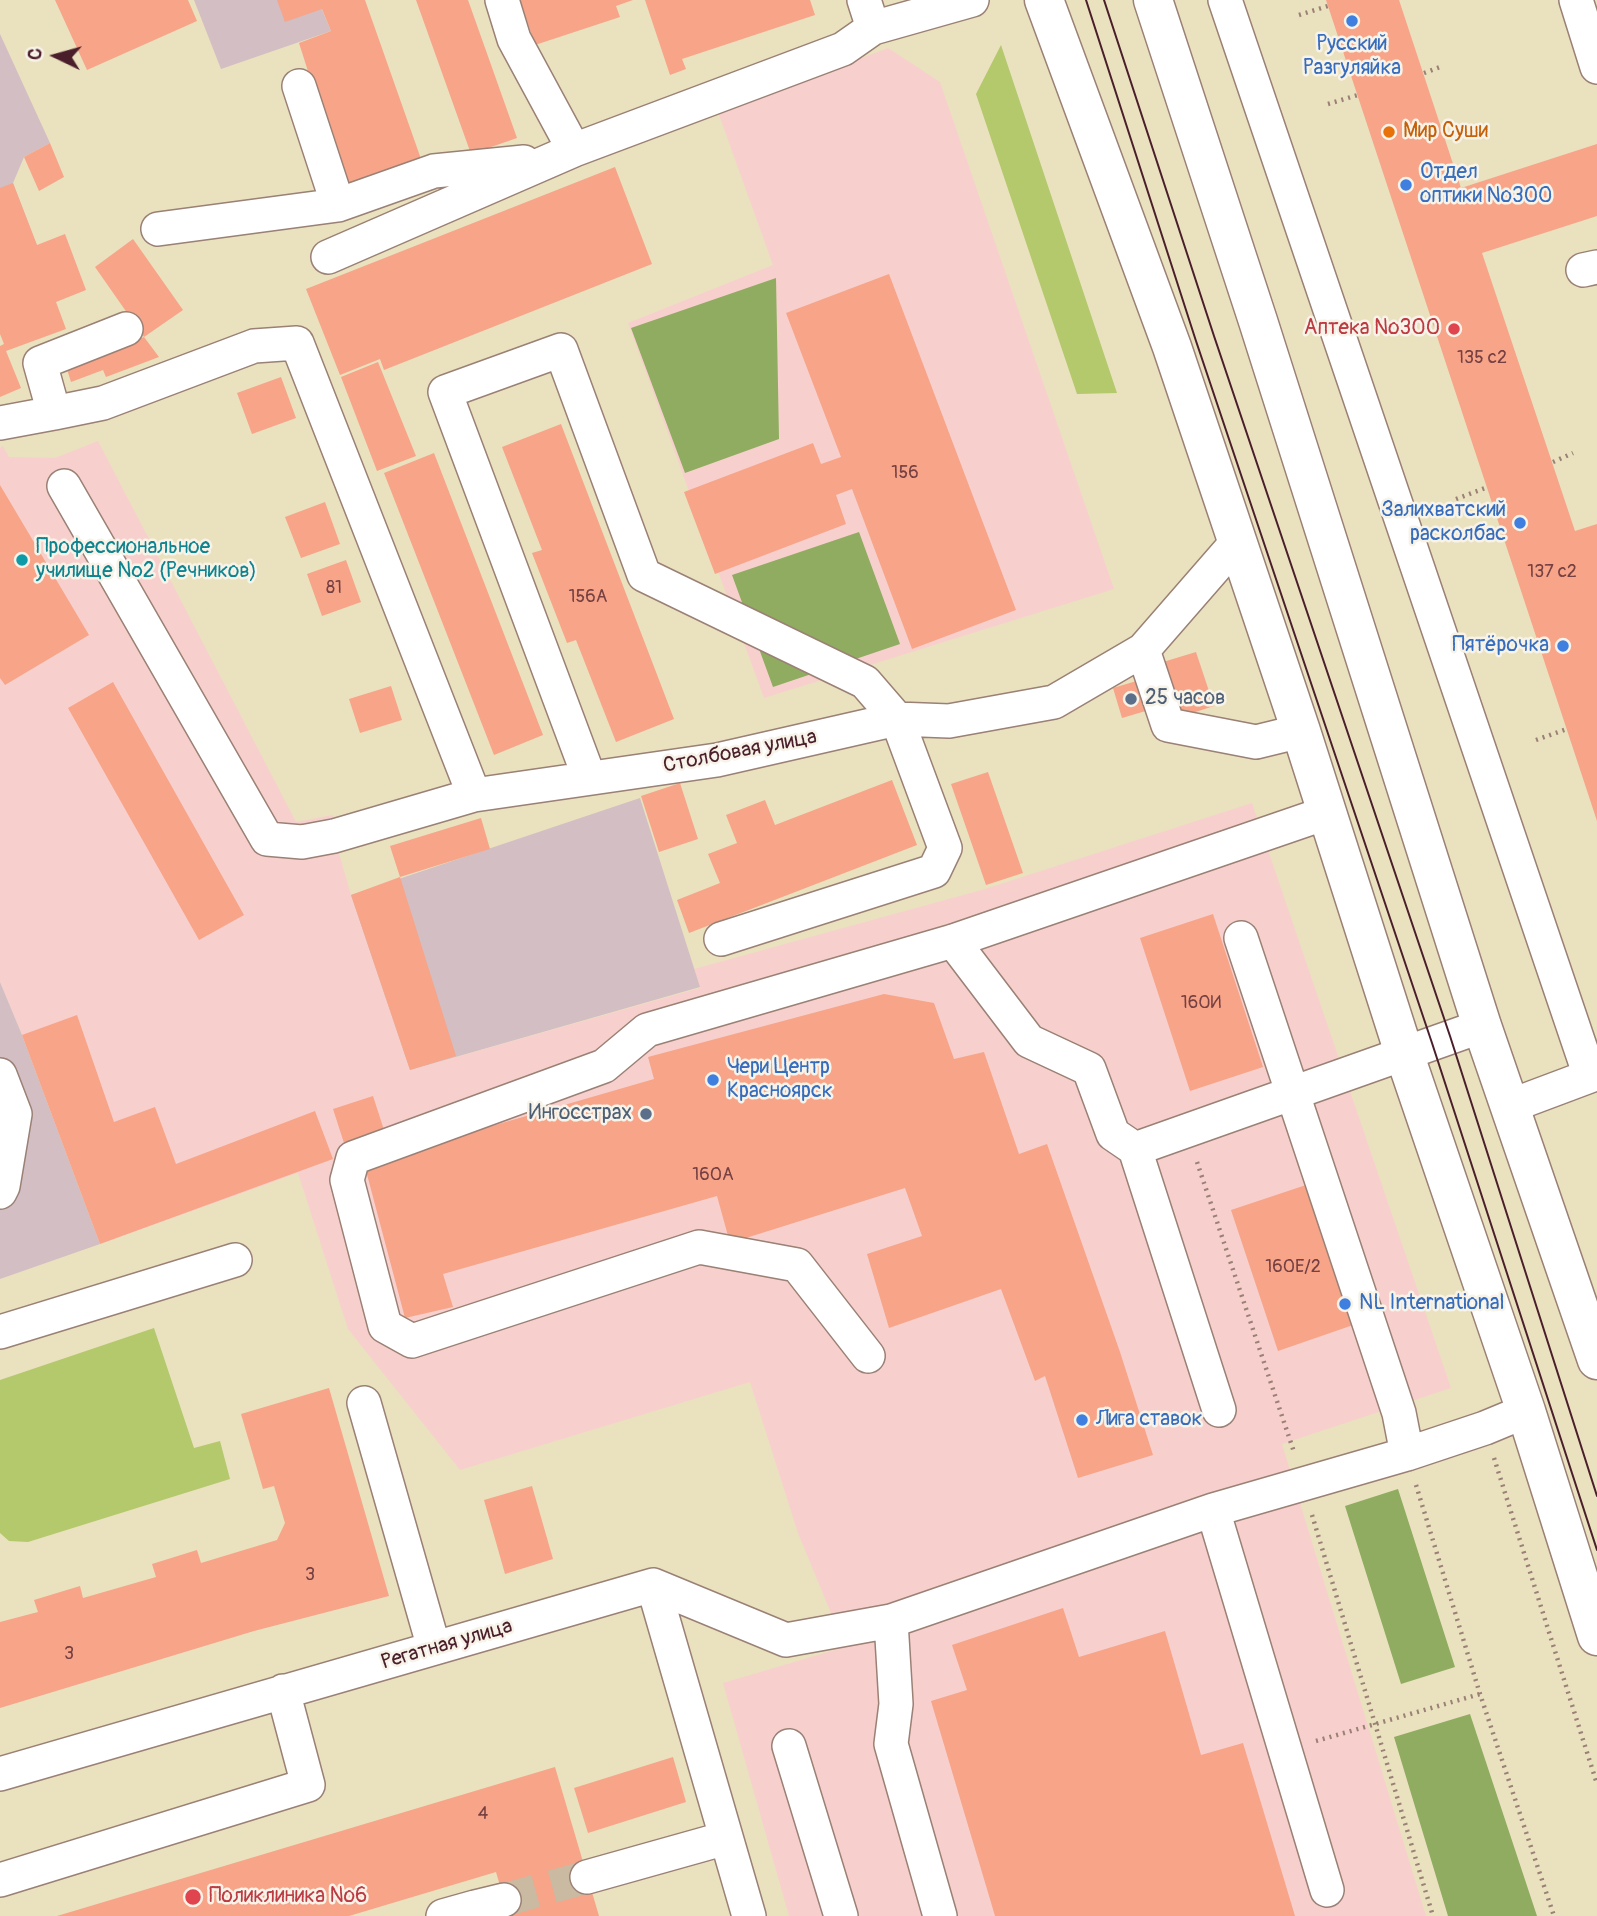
<!DOCTYPE html>
<html>
<head>
<meta charset="utf-8">
<style>
  body { margin:0 }
  #map { position:relative; width:1597px; height:1916px; overflow:hidden; background:#eae1bf; font-family:Pangolin,sans-serif }
  canvas { display:block }
  .north { position:absolute; left:21px; top:21px; width:70px; height:70px; -webkit-text-stroke:5px #f7f3e8; paint-order:stroke; rotate:275deg; font-size:19px; font-weight:700; line-height:28px; text-align:center; color:#4a1f2b }
  .north::after { content:''; display:block; margin:auto; width:24px; height:32px; background:#4a1f2b; clip-path:polygon(50% 0,100% 100%,50% 72%,0 100%) }
</style>
</head>
<body>
<div id="map">
<canvas width="1597" height="1916"></canvas>
<div class="north">С</div>
</div>
<script>
const g = document.querySelector('canvas').getContext('2d');
g.lineJoin = 'round';
function paint(path, color) {
  g.fillStyle = color;
  g.fill(path, 'evenodd');
}
function strokePath(path, color, width, dash) {
  g.strokeStyle = color;
  g.lineWidth = width;
  g.lineCap = dash ? 'butt' : 'round';
  g.setLineDash(dash || []);
  g.stroke(path);
}
function label(font, color, halo, rows, align = 'center') {
  g.font = font + ' Pangolin,sans-serif';
  g.lineWidth = 5;
  g.setLineDash([]);
  g.textBaseline = 'middle';
  g.strokeStyle = halo;
  g.fillStyle = color;
  for (const [text, x, y, turn = 0] of rows) {
    g.save();
    g.translate(x, y);
    g.rotate((+turn || 0) * Math.PI / 180);
    g.textAlign = isNaN(turn) ? turn : align;
    if (halo) g.strokeText(text, 0, 0);
    g.fillText(text, 0, 0);
    g.restore();
  }
}
const built = new Path2D(`
  M888,48L940,82L1114,589L764,698L628,323L773,265L718,112Z
  M98,441L296,822L333,815L334,836L351,895L410,1070L700,988L694,969L985,889L1252,803L1451,1388L1282,1444L1426,1916H789L723,1683L845,1647L798,1533L750,1382L460,1470L348,1329L298,1173L100,1244L22,1035L0,982V448L3,446L9,457L55,458Z`);
const industrial = new Path2D(`
  M194,0H318L331,31L221,69Z
  M0,34L50,143L24,157L13,183L56,295L0,315Z
  M640,798L700,987L410,1070L351,895Z
  M0,982L22,1035L100,1244L0,1279Z`);
const green = new Path2D(`
  M1001,45L1117,393L1077,394L976,94Z
  M154,1328L194,1448L220,1441L230,1479L28,1542L9,1541L0,1533V1380Z`);
const forest = new Path2D(`
  M776,278L779,439L685,473L631,328Z
  M859,532L900,644L773,687L732,575Z
  M1398,1489L1455,1667L1401,1684L1345,1506Z
  M1470,1714L1537,1916H1448L1394,1737Z`);
const building = new Path2D(`
  M55,0H188L197,21L87,70Z
  M277,0H365L421,159L345,187L299,43L331,31L322,9L285,22Z
  M416,0H468L517,138L471,154Z
  M520,0H633L616,6L620,17L535,45Z
  M645,0H810L815,15L682,59L686,69L670,75Z
  M1326,0H1399L1461,188L1597,144V216L1482,253L1575,531L1597,524V821Z
  M50,143L64,177L39,191L24,157Z
  M615,167L652,264L384,370L380,359L340,375L306,289Z
  M13,183L37,245L65,234L86,290L56,302L66,329L6,351L21,388L0,397V346L4,344L0,334V188Z
  M133,239L183,310L144,337L95,267Z
  M889,274L1016,610L912,649L852,489L836,495L846,524L715,574L684,492L813,443L821,464L841,457L786,313Z
  M144,337L159,357L106,377L103,370L71,382L66,366Z
  M378,362L416,456L377,471L341,377Z
  M281,377L296,418L252,434L237,393Z
  M561,424L674,719L616,742L576,640L567,643L532,553L542,550L502,447Z
  M434,453L543,735L494,755L384,473Z
  M0,485L89,635L5,685L0,678Z
  M325,502L340,544L301,558L285,517Z
  M346,560L361,602L322,616L307,574Z
  M1196,652L1214,706L1180,717L1149,710L1122,718L1113,688L1140,680L1163,662Z
  M113,682L244,915L199,940L68,708Z
  M391,686L402,720L360,733L349,699Z
  M988,772L1023,873L986,885L951,784Z
  M892,780L917,845L689,933L677,900L720,883L708,854L737,843L726,815L765,800L775,825Z
  M680,783L698,839L659,852L641,796Z
  M481,818L490,849L400,877L390,846Z
  M400,877L456,1056L410,1070L351,895Z
  M1213,914L1263,1067L1190,1091L1140,938Z
  M884,994L934,1003L954,1059L984,1052L1019,1154L1047,1144L1120,1352L1153,1455L1078,1478L1045,1376L1035,1381L1001,1289L889,1328L867,1254L922,1236L905,1188L730,1243L717,1196L443,1274L453,1307L405,1318L364,1163L654,1079L648,1057Z
  M77,1015L114,1122L155,1107L176,1164L315,1111L333,1159L100,1244L22,1035Z
  M373,1096L384,1130L344,1143L333,1109Z
  M1309,1184L1356,1324L1278,1351L1231,1210Z
  M329,1388L389,1596L254,1631L0,1708V1622L38,1612L34,1600L80,1586L83,1598L156,1577L152,1564L197,1550L201,1563L277,1540L285,1523L274,1486L263,1489L241,1414Z
  M532,1486L553,1559L505,1574L484,1500Z
  M1063,1608L1079,1657L1165,1631L1201,1755L1243,1743L1295,1916H995L931,1701L967,1690L952,1645Z
  M673,1757L686,1802L588,1833L574,1788Z
  M555,1767L599,1916H509L496,1872L349,1916H57Z`);
const minorTunnel = new Path2D(`
  M504,1900L587,1877`);
const path = new Path2D(`
  M1299,15L1328,6
  M1424,73L1440,67
  M1328,104L1358,95
  M1553,462L1573,453
  M1456,499L1488,487
  M1536,740L1567,729
  M1197,1162L1294,1452
  M1494,1458L1597,1784
  M1416,1485L1480,1694L1554,1916
  M1312,1515L1433,1916
  M1316,1741L1480,1694`);
const minor = new Path2D(`
  M502,0L514,39L574,150
  M864,0L873,28
  M1225,0L1590,1076L1510,1106
  M1576,0L1597,67
  M299,86L338,205
  M158,229L338,205L434,171L524,162
  M328,257L574,150L843,49L873,28L972,0
  M1583,270L1597,267
  M126,329L40,363L54,413L103,403L254,346L297,343L474,795
  M0,423L54,413
  M64,486L267,839L302,842L334,836L474,795L717,760L897,719L949,721L1054,702L1143,650L1237,542
  M1143,650L1168,725L1256,742L1301,731
  M589,777L445,392L561,350L644,575L865,682L897,719L945,848L934,871L721,939
  M1241,938L1399,1413L1407,1454
  M953,941L1029,1041L1089,1069L1113,1134L1135,1149
  M0,1075L15,1114L3,1186L0,1192
  M0,1332L235,1260
  M868,1356L797,1265L699,1247L412,1341L385,1326L347,1180L353,1158L604,1066L647,1030L953,941L1326,813
  M364,1403L434,1648
  M1219,1410L1135,1149L1482,1026
  M1213,1510L1327,1890
  M653,1585L749,1916
  M891,1621L896,1704L891,1744L940,1916
  M789,1746L841,1916
  M0,1774L653,1585L786,1640L891,1621L1213,1510L1407,1454L1485,1428L1526,1411
  M587,1877L726,1838
  M0,1880L308,1785L283,1691
  M443,1916L475,1907
  M478,1916L475,1907L504,1900`);
const highway = new Path2D(`
  M1044,0L1172,347L1301,731L1404,1053L1526,1411L1597,1636
  M1153,0L1258,321L1482,1026L1597,1360`);
const tram = new Path2D(`
  M1086,0L1196,341L1432,1043L1597,1550
  M1104,0L1214,336L1450,1036L1597,1496`);
const markers = [
  [1352,21,7,"#3f7fe0"],
  [1389,132,7,"#e8710a"],
  [1406,185,7,"#3f7fe0"],
  [1454,329,7,"#e0444e"],
  [1520,523,7,"#3f7fe0"],
  [22,560,7,"#0f9aa8"],
  [1563,646,7,"#3f7fe0"],
  [1131,699,7,"#5c6f8a"],
  [713,1080,7,"#3f7fe0"],
  [646,1114,7,"#5c6f8a"],
  [1345,1304,7,"#3f7fe0"],
  [1082,1420,7,"#3f7fe0"],
  [193,1897,9,"#e0444e"]
];
const numberNames = [
  ["135 с2",1482,358],
  ["156",905,473],
  ["137 с2",1552,572],
  ["81",334,588],
  ["156А",588,597],
  ["160И",1201,1003],
  ["160А",713,1175],
  ["160Е/2",1293,1267],
  ["3",310,1575],
  ["3",69,1654],
  ["4",483,1814]
];
const shopNames = [
  ["Русский",1352,45,"center"],
  ["Разгуляйка",1352,69,"center"],
  ["Отдел",1420,173],
  ["оптики №300",1420,197],
  ["Залихватский",1506,511,"right"],
  ["расколбас",1506,535,"right"],
  ["Пятёрочка",1549,646,"right"],
  ["Чери Центр",727,1068],
  ["Красноярск",727,1092],
  ["NL International",1359,1304],
  ["Лига ставок",1096,1420]
];
const foodNames = [
  ["Мир Суши",1403,132]
];
const healthNames = [
  ["Аптека №300",1440,329],
  ["Поликлиника №6",209,1897,"left"]
];
const cultureNames = [
  ["Профессиональное",36,548],
  ["училище Nº2 (Речников)",36,572]
];
const serviceNames = [
  ["25 часов",1145,699],
  ["Ингосстрах",632,1114,"right"]
];
const streetNames = [
  ["Столбовая улица",740,752,-11],
  ["Регатная улица",447,1645,-16]
];
paint(built, '#f7d0cd');
paint(industrial, '#d2bec3');
paint(green, '#b4c86c');
paint(forest, '#8fac60');
paint(building, '#f7a488');
strokePath(minorTunnel, '#cabaa1', 33, [33, 17]);
strokePath(minor, '#9a8075', 36);
strokePath(highway, '#9a8075', 41);
strokePath(path, '#9a8075', 4.5, [2, 5]);
strokePath(minor, '#fff', 33);
strokePath(highway, '#fff', 38);
strokePath(tram, '#4a1f2b', 2);
for (const [x, y, r, color] of markers) {
  const dot = new Path2D();
  dot.arc(x, y, r, 0, 2 * Math.PI);
  g.fillStyle = color;
  g.fill(dot);
  strokePath(dot, '#f7f3e8', 2.5);
}
label('18px', '#754042', null, numberNames);
label('21px', '#366cbe', '#f7f3e8', shopNames, 'left');
label('21px', '#c56008', '#f7f3e8', foodNames, 'left');
label('21px', '#be3a42', '#f7f3e8', healthNames, 'right');
label('21px', '#0d838f', '#f7f3e8', cultureNames, 'left');
label('21px', '#4e5e75', '#f7f3e8', serviceNames, 'left');
label('21px', '#4a1f2b', '#f7f3e8', streetNames);
</script>
</body>
</html>
